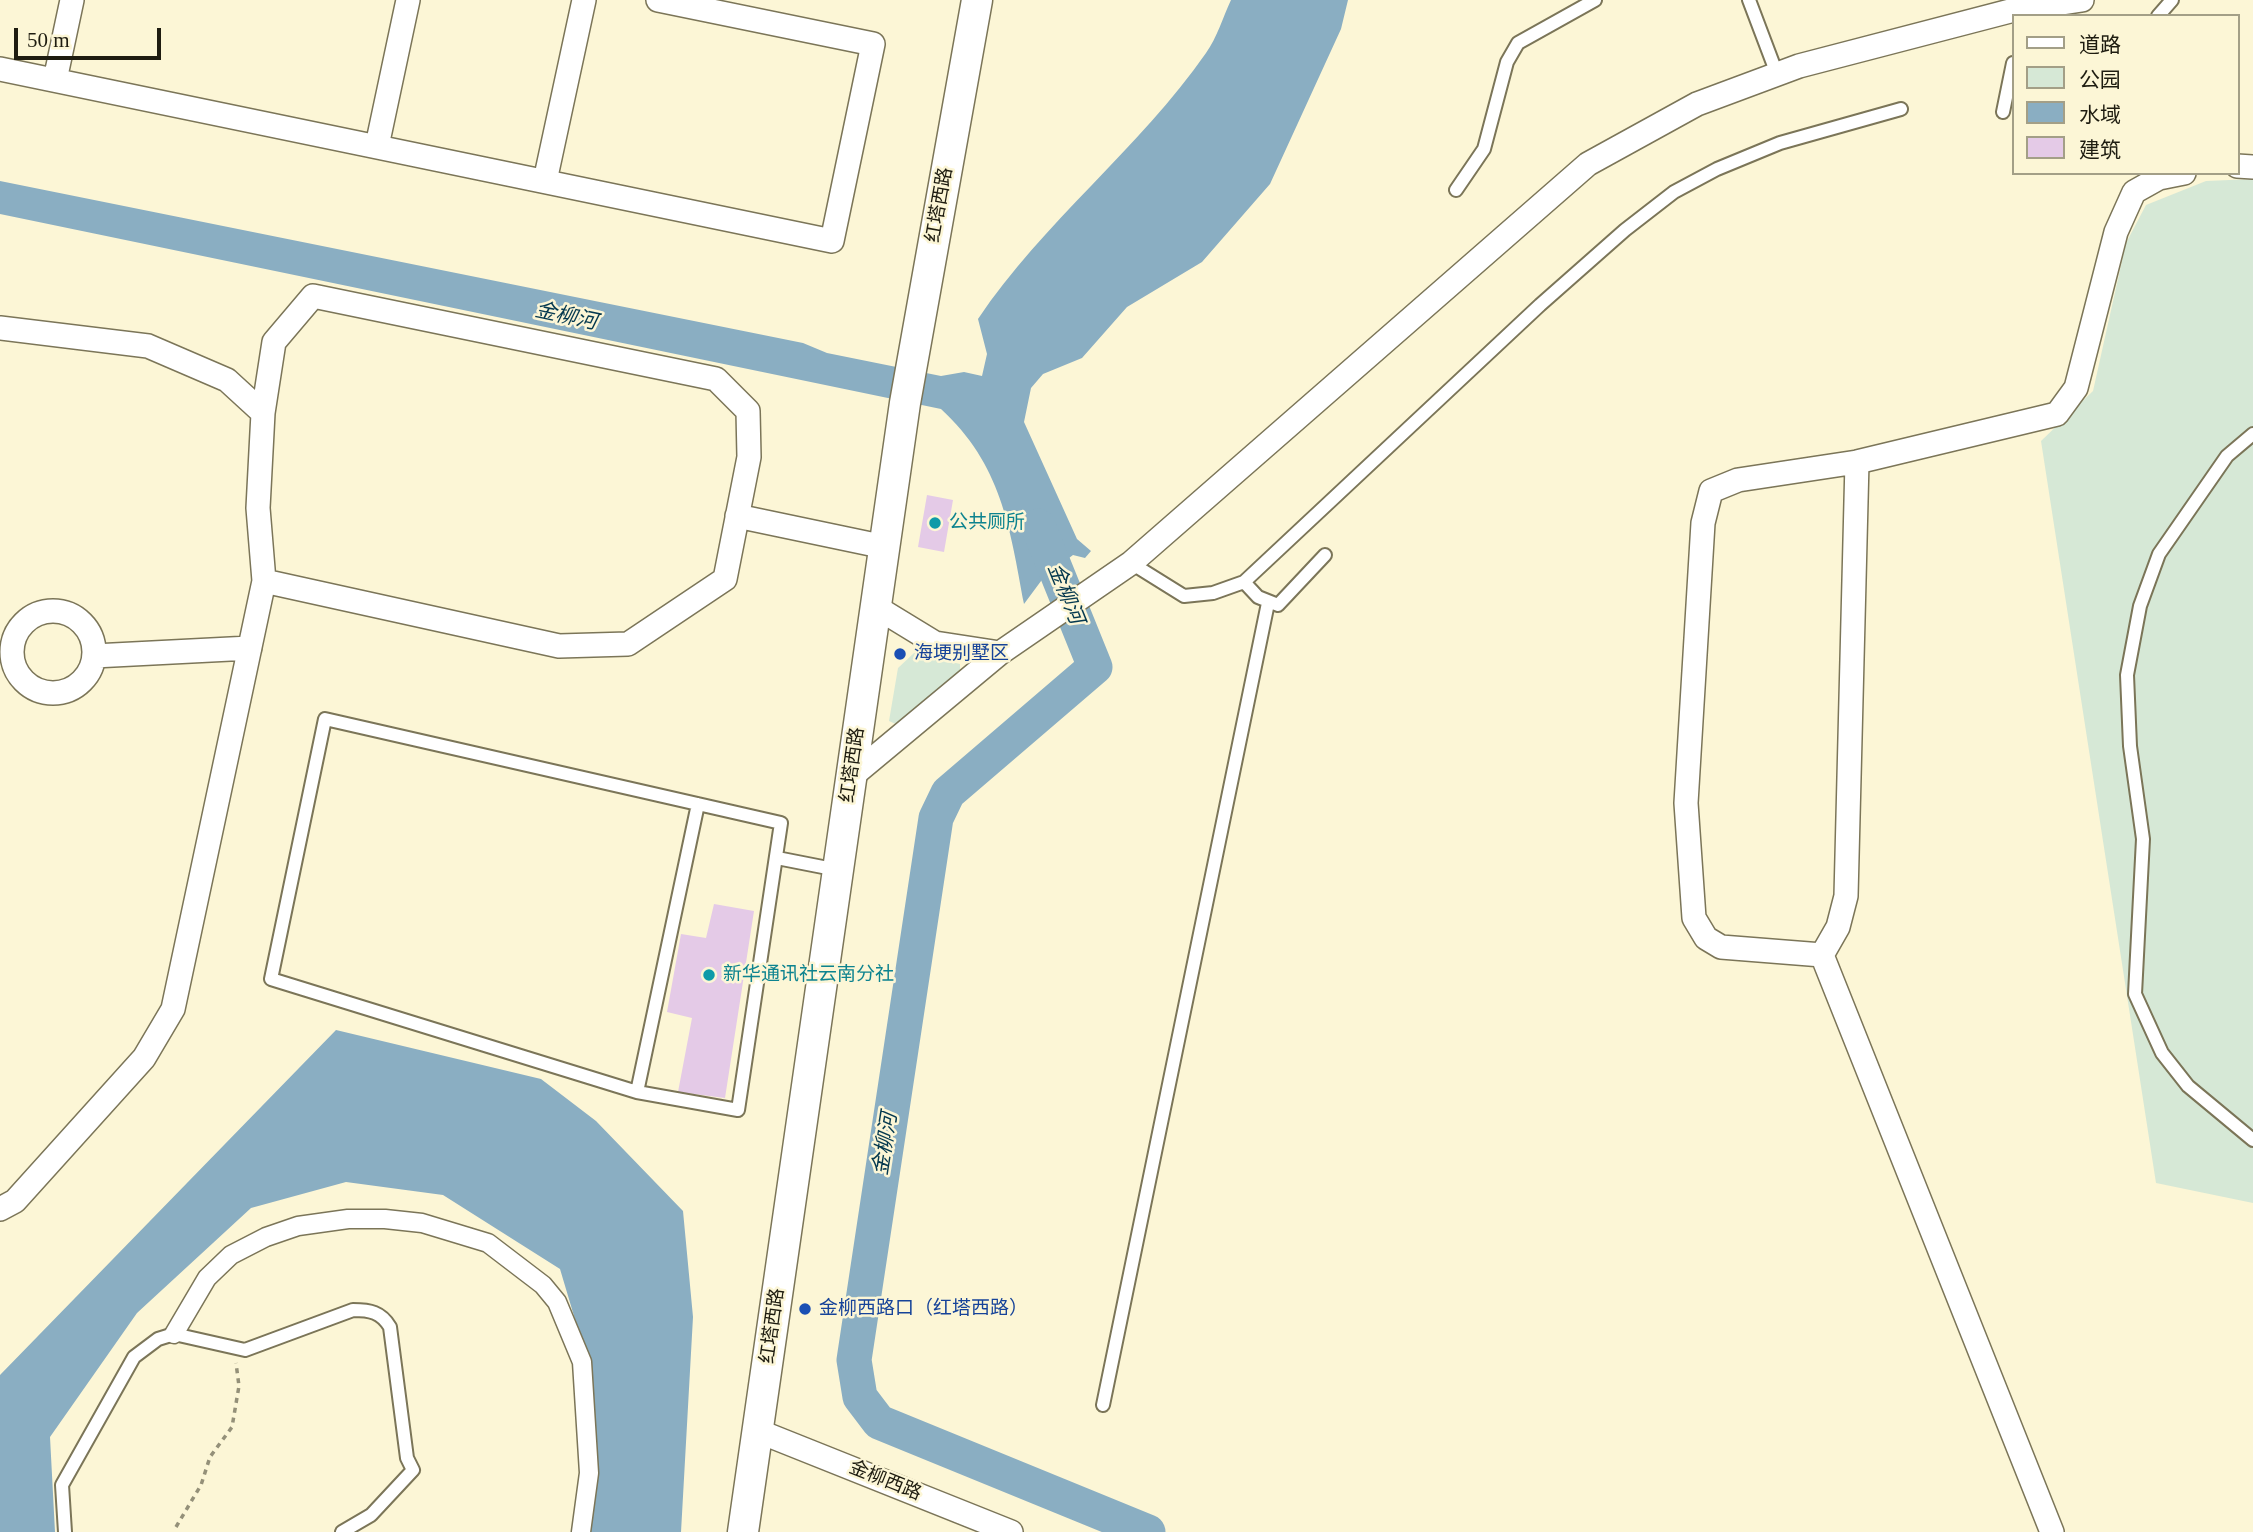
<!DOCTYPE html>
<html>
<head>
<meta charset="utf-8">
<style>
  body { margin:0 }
  #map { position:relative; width:2253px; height:1532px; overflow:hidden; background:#fcf6d6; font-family:"Times New Roman","Noto Sans SC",serif }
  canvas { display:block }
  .legend { position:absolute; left:2012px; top:14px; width:228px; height:161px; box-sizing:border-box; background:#fcf6d6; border:2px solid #a39f87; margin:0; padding:9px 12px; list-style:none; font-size:21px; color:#1e1c10 }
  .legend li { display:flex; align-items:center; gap:14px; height:35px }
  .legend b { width:35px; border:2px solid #a39f87 }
  .scale { position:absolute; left:14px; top:28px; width:147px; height:32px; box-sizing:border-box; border:4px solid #1e1c10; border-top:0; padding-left:9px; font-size:21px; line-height:24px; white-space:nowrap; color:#1e1c10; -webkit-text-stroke:5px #fcf6d6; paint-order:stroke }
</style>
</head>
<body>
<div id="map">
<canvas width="2253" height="1532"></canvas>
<ul class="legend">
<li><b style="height:9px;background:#fff"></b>道路</li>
<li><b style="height:19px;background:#d6e8d6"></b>公园</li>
<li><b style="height:19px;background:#8aaec2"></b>水域</li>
<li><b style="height:19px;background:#e4cae7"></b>建筑</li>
</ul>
<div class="scale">50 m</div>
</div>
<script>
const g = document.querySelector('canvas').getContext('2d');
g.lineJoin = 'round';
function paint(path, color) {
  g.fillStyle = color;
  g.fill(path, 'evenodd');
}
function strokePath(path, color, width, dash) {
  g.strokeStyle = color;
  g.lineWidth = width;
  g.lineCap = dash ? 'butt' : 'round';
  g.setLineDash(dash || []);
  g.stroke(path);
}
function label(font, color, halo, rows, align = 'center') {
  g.font = font + ' "Times New Roman","Noto Sans SC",serif';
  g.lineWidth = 5;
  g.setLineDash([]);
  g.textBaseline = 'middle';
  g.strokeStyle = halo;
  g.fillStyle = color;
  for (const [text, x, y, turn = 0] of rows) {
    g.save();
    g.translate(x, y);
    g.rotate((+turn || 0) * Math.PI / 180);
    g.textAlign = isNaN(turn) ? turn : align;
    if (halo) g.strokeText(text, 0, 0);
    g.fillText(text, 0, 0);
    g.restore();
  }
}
const green = new Path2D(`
  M2253,179V1203L2156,1183L2041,441L2093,391L2126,243L2146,205L2206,181Z
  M914,653L960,664V670L900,726L889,721L898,668Z`);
const water = new Path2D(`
  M1231,0H1348L1341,29L1270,184L1202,262L1127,307L1082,358L1043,374L1031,388L1024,422L1077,539L1091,551L1085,558L1073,555L1044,577L1024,604C1010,527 1001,464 941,409L0,214V181L803,343L827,353L941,376L964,372L982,376L987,354L978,319C1043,222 1139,149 1206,53C1217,38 1223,17 1231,0Z
  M336,1030L541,1079L596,1121L683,1211L693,1317L681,1532H591L596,1470L588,1363L560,1269L443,1195L346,1182L251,1208L137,1313L50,1437L55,1532H0V1375Z`);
const river = new Path2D(`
  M1038,526L1095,667L948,793L936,818L854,1360L860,1397L879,1422L1148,1532`);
const building = new Path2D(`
  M927,495L953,500L944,552L918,547Z
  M714,904L754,911L725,1098L678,1092L692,1018L667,1012L681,934L706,938Z`);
const path = new Path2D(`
  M176,1527L201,1485L210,1457L232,1427L239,1386L236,1363`);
const service = new Path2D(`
  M1749,0L1777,74
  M2158,16L2172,0
  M2003,112L2013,63
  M1456,190L1484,149L1507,62L1518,43L1595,0
  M2253,434L2227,456L2159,554L2140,606L2127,675L2130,746L2143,839L2135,994L2162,1053L2188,1086L2253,1140
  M1131,563L1184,596L1213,593L1244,582L1540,305L1625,230L1674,192L1717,169L1780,143L1901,109
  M1244,582L1258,597L1278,605L1325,555
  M325,719L781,823L738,1110L637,1092L271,979Z
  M777,858L838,870
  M637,1092L698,804
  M1103,1405L1268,603
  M65,1532L62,1485L134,1357L158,1339L174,1334L245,1350L353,1310C370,1310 381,1312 390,1327L407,1458L413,1470L371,1515L342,1532`);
const pedestrian = new Path2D(`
  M174,1334L207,1278L231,1255L266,1237L298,1226L348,1219H385L422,1223L488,1243L543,1285L557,1302L582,1362L589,1473L581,1532`);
const minor = new Path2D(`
  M0,69L832,241L873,44L658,0
  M55,80L72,0
  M377,146L408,0
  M2237,166L2253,167
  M545,181L584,0
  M0,328L148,346L227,380L263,413L258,508L264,581L173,1009L144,1058L15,1201L0,1209
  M263,413L274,342L313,296L716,379L748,411L749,457L725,579L628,644L559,646L264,581
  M1857,462L1846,896L1838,927L1822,955L1721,947L1706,938L1694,918L1686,803L1703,523L1711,491L1738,480L1857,462L2057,414L2076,388L2116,232L2134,192L2159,178L2184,173
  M737,516L885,547
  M876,607L935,643L1000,653
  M12 652a41 41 0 1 1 82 0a41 41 0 1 1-82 0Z
  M94,656L250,648
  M851,777L1000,653L1131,563L1588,164L1697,104L1799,66L2010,11L2082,0
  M1822,955L2052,1532
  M758,1431L1011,1532`);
const tertiary = new Path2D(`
  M743,1532L905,403L977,0`);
const markers = [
  [935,523,7,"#0f9aa8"],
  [900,654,7,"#1a4fb4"],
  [709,975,7,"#0f9aa8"],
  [805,1309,7,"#1a4fb4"]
];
const streetNames = [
  ["红塔西路",940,205,-80],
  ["红塔西路",853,765,-82],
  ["红塔西路",773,1326,-82],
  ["金柳西路",885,1481,22]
];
const cultureNames = [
  ["公共厕所",949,523],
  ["新华通讯社云南分社",723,975]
];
const transitNames = [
  ["海埂别墅区",914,654],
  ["金柳西路口（红塔西路）",819,1309]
];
const waterNames = [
  ["金柳河",566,317,12],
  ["金柳河",1065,594,68],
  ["金柳河",886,1144,-81]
];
paint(green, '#d6e8d6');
paint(water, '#8aaec2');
strokePath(river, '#8aaec2', 35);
paint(building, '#e4cae7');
strokePath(service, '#7b7558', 16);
strokePath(pedestrian, '#7b7558', 21);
strokePath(minor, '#7b7558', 26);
strokePath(tertiary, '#7b7558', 33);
strokePath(path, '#949079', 3.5, [5, 5]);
strokePath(service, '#fff', 12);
strokePath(pedestrian, '#fff', 18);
strokePath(minor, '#fff', 23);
strokePath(tertiary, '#fff', 30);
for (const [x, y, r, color] of markers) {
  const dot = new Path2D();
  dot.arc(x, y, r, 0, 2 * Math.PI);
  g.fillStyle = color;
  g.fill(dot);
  strokePath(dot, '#fcf6d6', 2.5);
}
label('19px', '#1e1c10', '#fcf6d6', streetNames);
label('19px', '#0d838f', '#fcf6d6', cultureNames, 'left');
label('19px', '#164399', '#fcf6d6', transitNames, 'left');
label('italic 21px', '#05394f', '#fcf6d6', waterNames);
</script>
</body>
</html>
